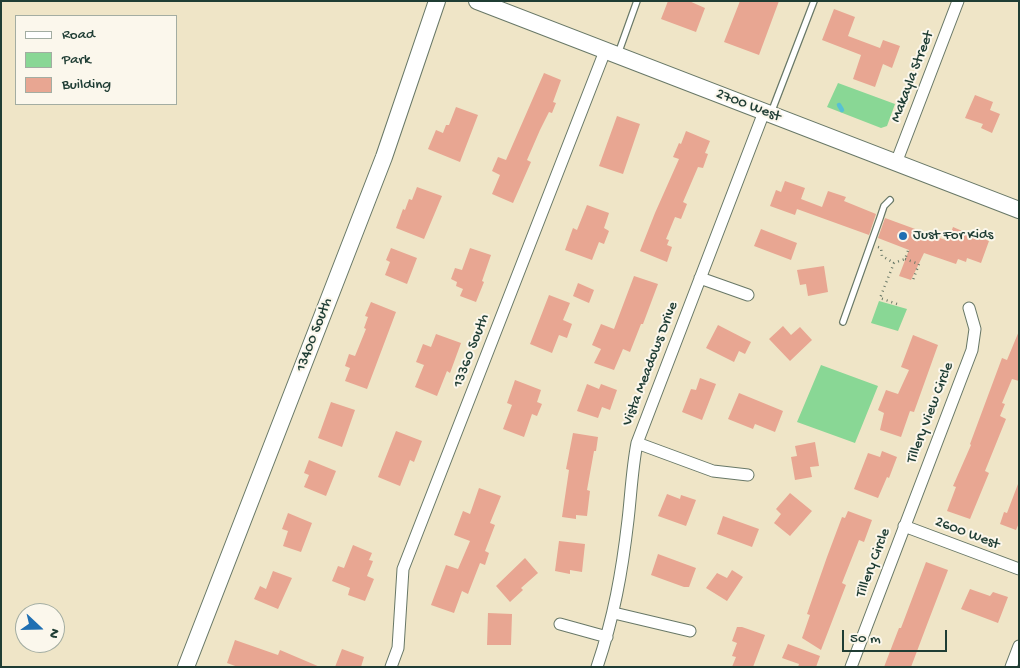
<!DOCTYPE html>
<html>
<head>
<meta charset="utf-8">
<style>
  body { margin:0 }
  #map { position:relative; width:1020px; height:668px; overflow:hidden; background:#efe5c7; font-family:"Gochi Hand",sans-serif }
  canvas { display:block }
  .frame { position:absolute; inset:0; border:2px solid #1f3d34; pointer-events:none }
  .legend { position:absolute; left:15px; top:15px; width:162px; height:90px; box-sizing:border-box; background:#fbf7ec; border:1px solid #a3ada2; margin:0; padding:6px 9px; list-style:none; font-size:15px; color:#1f3d34 }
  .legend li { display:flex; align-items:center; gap:10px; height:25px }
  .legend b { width:25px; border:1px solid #a3ada2 }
  .north { position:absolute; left:15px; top:603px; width:50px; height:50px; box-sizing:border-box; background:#fbf7ec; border:1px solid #a3ada2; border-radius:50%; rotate:111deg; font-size:14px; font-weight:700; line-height:20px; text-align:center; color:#1f3d34 }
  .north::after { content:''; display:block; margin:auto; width:18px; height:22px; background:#1f6fb2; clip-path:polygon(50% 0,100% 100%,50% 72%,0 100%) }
  .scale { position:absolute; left:842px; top:630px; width:105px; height:22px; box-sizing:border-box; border:2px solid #1f3d34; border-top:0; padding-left:6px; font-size:15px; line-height:18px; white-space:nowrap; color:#1f3d34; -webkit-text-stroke:4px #fbf7ec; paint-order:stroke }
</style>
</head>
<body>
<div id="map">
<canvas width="1020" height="668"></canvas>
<div class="frame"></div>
<ul class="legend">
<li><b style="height:6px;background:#fff"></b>Road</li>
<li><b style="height:14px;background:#89d795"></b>Park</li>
<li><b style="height:14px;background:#e8a692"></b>Building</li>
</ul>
<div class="north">N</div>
<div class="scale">50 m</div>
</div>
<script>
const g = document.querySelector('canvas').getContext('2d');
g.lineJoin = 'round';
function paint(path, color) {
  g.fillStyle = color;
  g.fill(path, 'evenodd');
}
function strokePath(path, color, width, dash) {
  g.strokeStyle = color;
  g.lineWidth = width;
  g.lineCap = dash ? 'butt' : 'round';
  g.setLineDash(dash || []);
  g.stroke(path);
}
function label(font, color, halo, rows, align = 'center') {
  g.font = font + ' "Gochi Hand",sans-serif';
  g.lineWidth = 4;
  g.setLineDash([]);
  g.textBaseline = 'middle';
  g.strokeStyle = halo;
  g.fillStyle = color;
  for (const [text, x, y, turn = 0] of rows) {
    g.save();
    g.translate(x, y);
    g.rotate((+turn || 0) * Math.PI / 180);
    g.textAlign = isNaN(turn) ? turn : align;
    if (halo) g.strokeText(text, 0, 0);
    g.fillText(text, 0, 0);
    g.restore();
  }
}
const green = new Path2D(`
  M838,83L895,104L887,126L881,128L827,107Z
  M879,301L907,309L898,331L871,323Z
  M821,365L878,386L855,443L797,422Z`);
const stream = new Path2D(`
  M839,105L842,110`);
const building = new Path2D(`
  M668,1H689L705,8L696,32L661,19Z
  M740,1H779L759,55L724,42Z
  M834,9L855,17L848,36L880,48L883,40L900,46L892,68L883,64L875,87L853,79L861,55L822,40Z
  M544,73L561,80L553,102L556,103L552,113L549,112L540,130L527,160L531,162L513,203L492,194L500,175L492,171L498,157L506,160Z
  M975,95L993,102L990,110L1000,114L992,133L981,128L983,124L965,118Z
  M456,107L478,115L460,162L428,149L436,130L443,133L446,125H449Z
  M617,116L640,124L623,174L599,166Z
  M686,131L710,141L705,153L708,154L703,168L698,167L683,202L687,204L681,219L675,217L666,239L669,240L667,245L672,247L667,262L640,251L655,213L679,159L673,157L679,143L681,144Z
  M785,181L805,188L801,199L822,207L828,191L846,197L844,201L876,214L869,235L797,209L795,215L770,206L776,190L781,192Z
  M417,187L442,196L424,239L396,228L403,209L405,210L409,199L412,200Z
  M587,205L609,213L604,228L609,231L604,244L599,242L592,260L565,250L573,228L577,230Z
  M885,218L948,241L953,227L974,236V235L989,241L981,263L967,258L966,262L958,259L956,264L924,253L911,280L899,276L909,250L878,238Z
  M761,229L797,243L791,260L754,246Z
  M391,248L417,258L407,284L385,275L390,262L386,260Z
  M470,248L491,255L482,281L484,282L476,302L460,296L463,289L456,286L457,282L451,279L455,268L462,270Z
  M824,266L828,292L808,296L806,284L800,285L797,270Z
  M634,276L658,284L643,324H641L630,352L623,349L614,370L594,363L601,349L592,345L601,324L614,329Z
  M578,283L594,290L589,303L573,296Z
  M549,295L570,303L563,320L572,324L567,338L559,335L552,353L530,344Z
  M371,302L396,312L367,389L345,381L350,368L345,366L349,354L355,356L366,329L364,328L368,317L365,316Z
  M718,325L751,342L745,354L739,351L734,362L706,348Z
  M783,326L791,335L800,327L812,340L790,361L769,339Z
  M1019,331V381L1012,379L1002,403L1005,404L1000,416L1006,419L985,471L989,473L970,519L947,511L956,487L953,486L971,445L970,444L1002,358L1007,360Z
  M436,334L461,343L450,373L447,371L437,396L415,387L424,365L416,362L423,344L431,347Z
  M913,335L938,345L914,412L910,411L901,437L880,430L884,413L878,410L886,390L898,394L909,370L901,367Z
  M700,378L716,384L702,420L682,412L691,389L696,390Z
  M515,380L541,390L537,402L542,404L537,416L532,414L524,437L503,429L512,405L507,403Z
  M587,384L599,389L601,384L617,390L610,410L602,407L598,418L577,411Z
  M739,393L783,411L775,432L755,424L753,429L728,419Z
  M331,402L355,410L342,447L318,438Z
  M396,431L422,441L414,462L410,460L400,486L378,477Z
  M573,433L598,437L596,451H594L587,490L590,491L587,516L576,515V519L562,517L569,470L566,469Z
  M815,442L819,466L810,467L812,477L795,480L791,457L797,456L795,446Z
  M882,451L897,457L889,478L887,477L878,498L854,489L868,453L880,457Z
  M309,460L336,471L326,496L304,487L309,475L304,473Z
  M1018,484L1019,523L1016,530L1000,524L1004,512L1007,513Z
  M479,488L501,496L490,523L495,525L485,551L489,553L485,565L480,563L468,594L462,591L454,613L431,605L446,565L458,569L470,541L454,535L463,511L470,514Z
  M790,493L812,511L790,536L774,523L781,514L776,509Z
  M667,494L680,499L681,495L696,500L686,526L658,516Z
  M848,511L872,520L864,542L859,540L842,583L846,585L821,650L802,638L810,615L807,614L827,557L842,517L845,518Z
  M288,513L312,523L301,552L283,546L288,531L282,529Z
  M723,516L759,529L752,547L717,534Z
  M559,541L585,544L582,572L570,570V574L555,571Z
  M353,545L372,553L369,560L373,561L367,576L374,579L365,601L348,595L350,588L332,581L338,566L344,568Z
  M658,554L696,568L689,587H684L651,575Z
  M525,558L538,573L521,588L523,590L510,602L496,586Z
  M926,562L948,570L928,622L911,667H884L899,628H901Z
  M732,570L743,577L727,601L706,588L717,573L727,578Z
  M273,571L292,578L278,609L254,599L260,586L266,589Z
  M970,589L990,596L993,592L1008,597L998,623L961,609Z
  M488,613L512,614L511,645H487Z
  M737,627H742L765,635L753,667H732L736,657L732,656L737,643L732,641Z
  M235,640L278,655L280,650L320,667H238L227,663Z
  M788,644L820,656L816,667H798L799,664L782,658Z
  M342,649L364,657L361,667H335Z`);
const path = new Path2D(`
  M878,247L881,248L882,256L894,263
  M905,259L919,264L913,280
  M897,304L880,298L894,263L905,259L908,251`);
const lane = new Path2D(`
  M618,54L637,1
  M771,113L814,1
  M843,322L880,218L884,206L890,200`);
const street = new Path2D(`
  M896,163L958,1
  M700,278L748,295
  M637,443L713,471L748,475
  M904,526L1019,569
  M614,613L690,631
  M560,624L607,637
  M391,667L398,648L403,569L605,51
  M597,667C614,617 622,572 628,520C631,494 632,469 637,443L764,112
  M851,667L972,350L975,329L969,308
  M1011,667L1019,646`);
const secondary = new Path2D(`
  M477,1L1019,210
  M186,667L384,157L437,1`);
const markers = [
  [903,236,5,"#1f6fb2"]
];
const streetNames = [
  ["Makayla Street",913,77,-69],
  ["2700 West",748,106,21],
  ["13400 South",315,335,-69],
  ["13360 South",472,351,-69],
  ["Vista Meadows Drive",651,364,-69],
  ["Tillery View Circle",931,413,-69],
  ["2600 West",967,534,21],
  ["Tillery Circle",874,563,-69]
];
const poiNames = [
  ["Just For Kids",913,236]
];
paint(green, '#89d795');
strokePath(stream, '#57c0d4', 4.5);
paint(building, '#e8a692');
strokePath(lane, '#687867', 8);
strokePath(street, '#687867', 13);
strokePath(secondary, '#687867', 18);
strokePath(path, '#687867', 2.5, [1, 4]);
strokePath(lane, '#fff', 5.5);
strokePath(street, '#fff', 11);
strokePath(secondary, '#fff', 16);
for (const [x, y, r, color] of markers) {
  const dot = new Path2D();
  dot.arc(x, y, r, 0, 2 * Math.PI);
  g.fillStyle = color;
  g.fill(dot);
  strokePath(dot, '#fbf7ec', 2);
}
label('15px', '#1f3d34', '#fbf7ec', streetNames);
label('15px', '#1f3d34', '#fbf7ec', poiNames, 'left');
</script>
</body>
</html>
